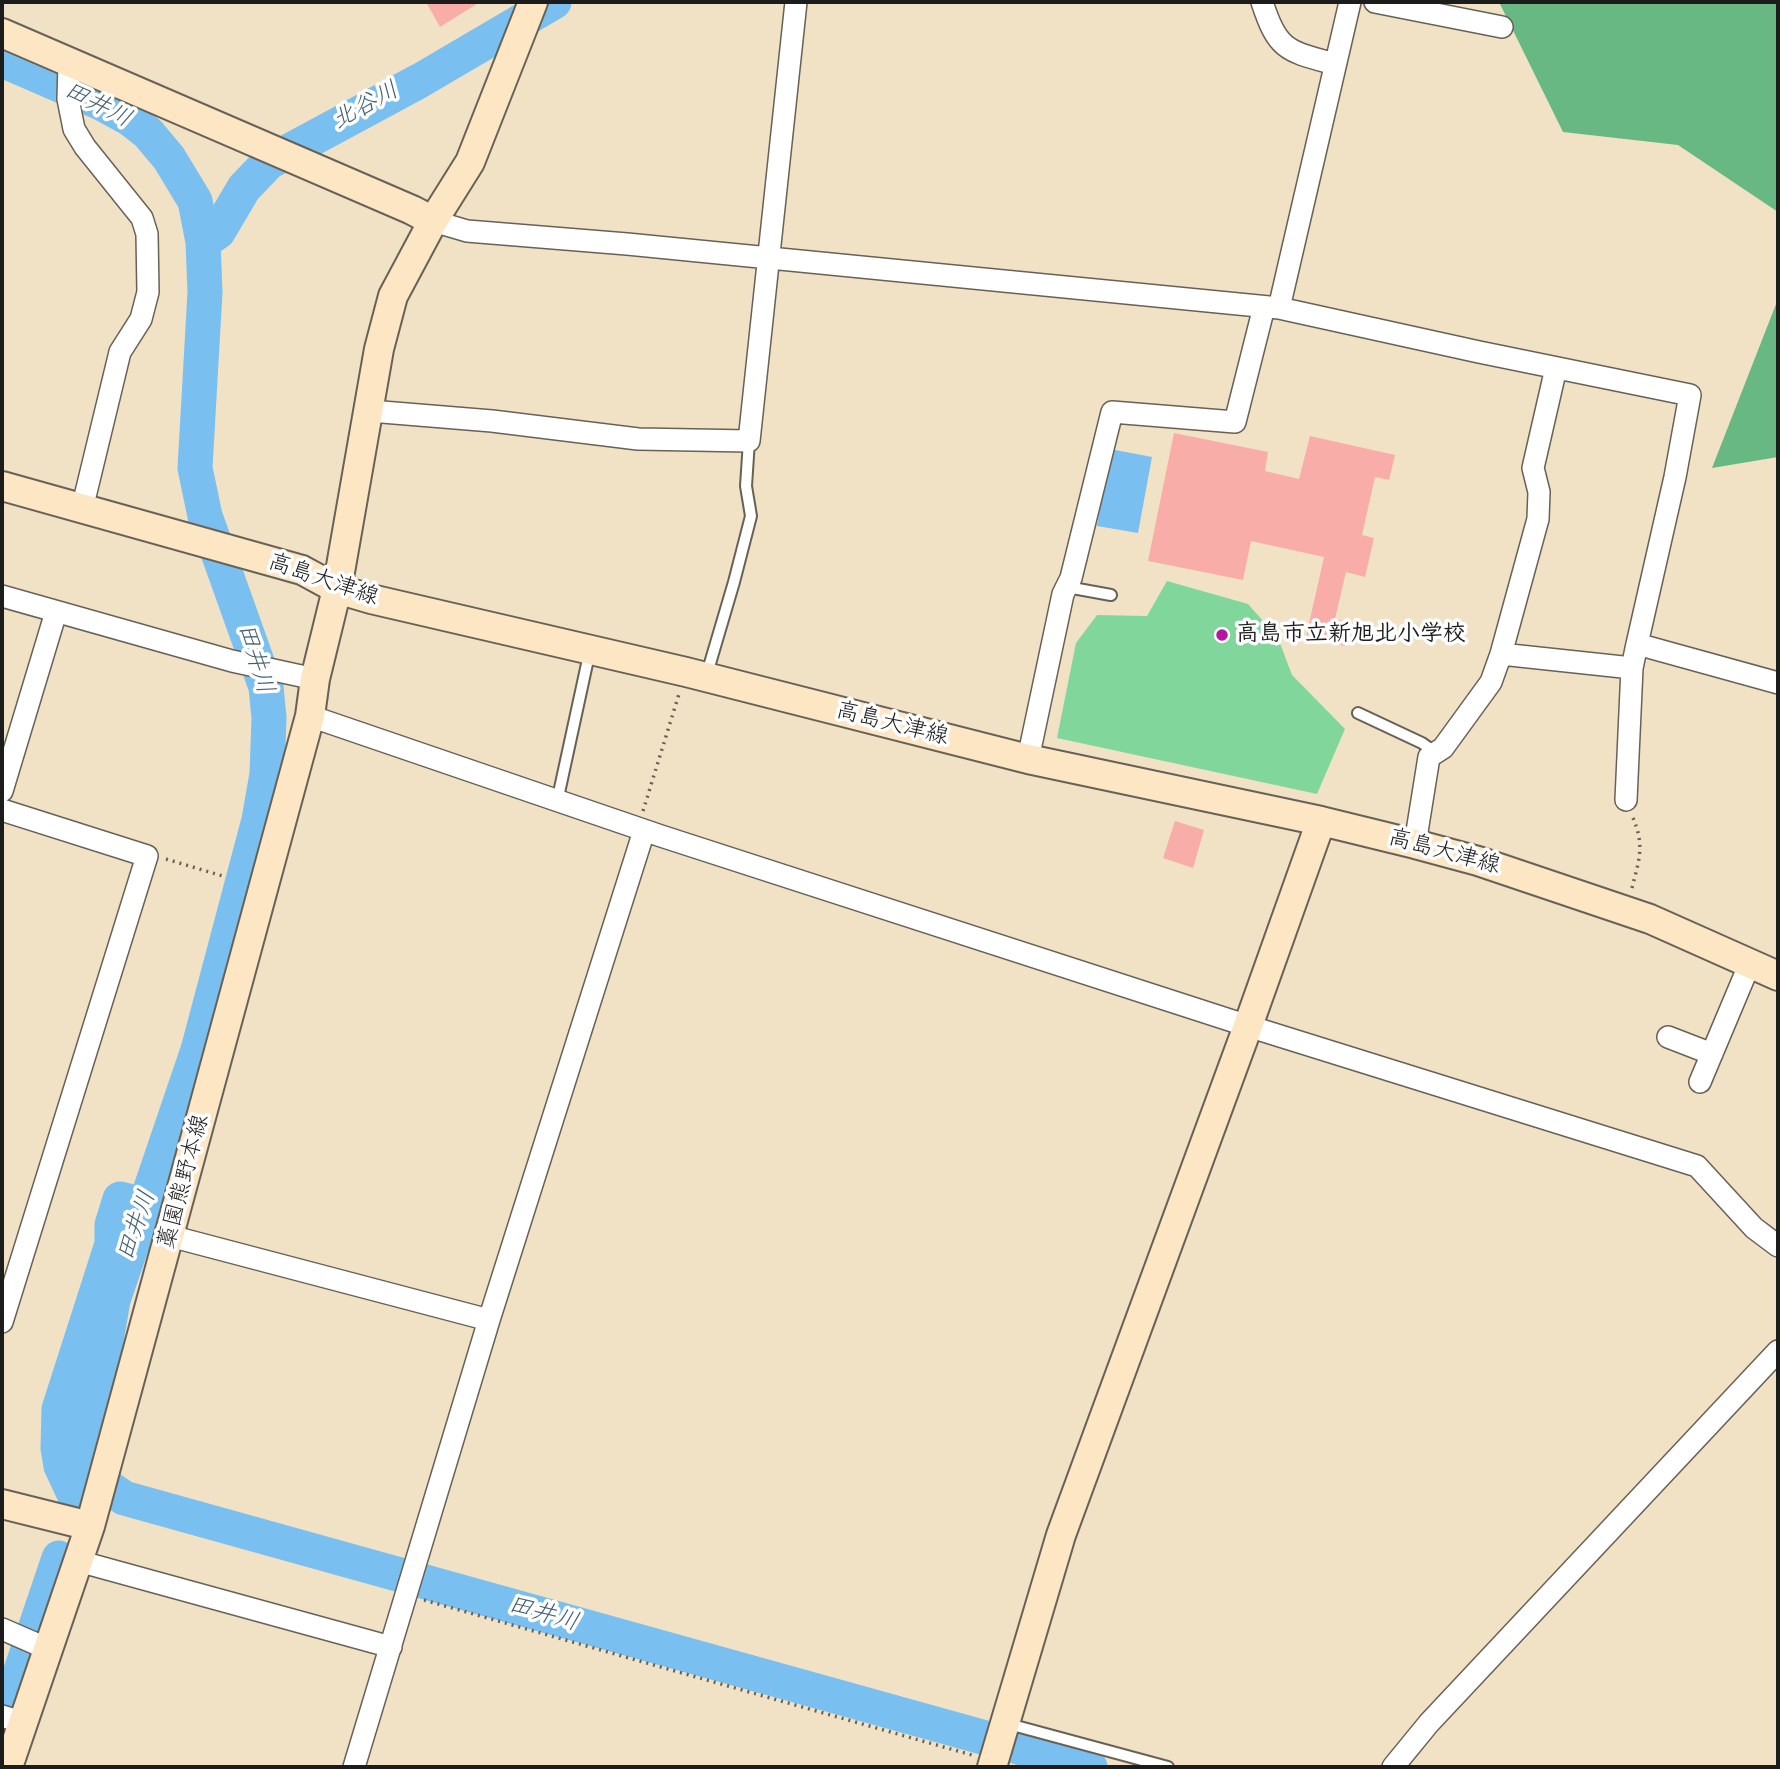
<!DOCTYPE html>
<html>
<head>
<meta charset="utf-8">
<style>
  body { margin:0 }
  #map { position:relative; width:1780px; height:1769px; overflow:hidden; background:#f1e2c5; font-family:"Architects Daughter",sans-serif }
  canvas { display:block }
  .frame { position:absolute; inset:0; border:4px solid #1c1c1c; pointer-events:none }
</style>
</head>
<body>
<div id="map">
<canvas width="1780" height="1769"></canvas>
<div class="frame"></div>
</div>
<script>
const g = document.querySelector('canvas').getContext('2d');
g.lineJoin = 'round';
function paint(path, color) {
  g.fillStyle = color;
  g.fill(path, 'evenodd');
}
function strokePath(path, color, width, dash) {
  g.strokeStyle = color;
  g.lineWidth = width;
  g.lineCap = dash ? 'butt' : 'round';
  g.setLineDash(dash || []);
  g.stroke(path);
}
function label(font, color, halo, rows, align = 'center') {
  g.font = font + ' "Architects Daughter","Klee One",sans-serif';
  g.lineWidth = 7;
  g.setLineDash([]);
  g.textBaseline = 'middle';
  g.strokeStyle = halo;
  g.fillStyle = color;
  for (const [text, x, y, turn = 0] of rows) {
    g.save();
    g.translate(x, y);
    g.rotate((+turn || 0) * Math.PI / 180);
    g.textAlign = isNaN(turn) ? turn : align;
    if (halo) g.strokeText(text, 0, 0);
    g.fillText(text, 0, 0);
    g.restore();
  }
}
const green = new Path2D(`
  M1167,581L1248,604L1278,638L1292,675L1345,729L1317,794L1057,738L1076,643L1097,615L1147,616Z`);
const forest = new Path2D(`
  M1499,2H1778V212L1678,145L1563,132Z
  M1778,299V457L1712,468Z`);
const water = new Path2D(`
  M1110,449L1152,457L1138,533L1097,526Z`);
const river = new Path2D(`
  M2,60L101,103L130,119L148,133L169,158L195,201L203,242L205,292L195,468L205,516L266,687L269,718L267,774L259,820L198,1050L113,1300L103,1358L79,1439L81,1459L96,1479L124,1498L1090,1767
  M203,242L218,232L244,188L269,162L421,80L554,2
  M74,1494L61,1466L58,1448L59,1409L112,1244V1225L120,1199L146,1206
  M11,1700L59,1558
  M2,1732L4,1725`);
const building = new Path2D(`
  M426,2H480L440,27Z
  M1174,433L1268,452L1265,471L1299,479L1310,436L1395,455L1389,480L1375,477L1362,535L1374,538L1365,577L1346,572L1335,619L1350,623L1345,646L1306,637L1324,557L1251,541L1243,580L1148,561Z
  M1175,821L1204,830L1193,868L1163,858Z`);
const path = new Path2D(`
  M643,811L679,694
  M166,859L226,877
  M1632,888C1639,860 1645,846 1633,818
  M424,1600L972,1755`);
const lane = new Path2D(`
  M1067,587L1111,595
  M706,677L734,582L751,516L746,486L749,441
  M1358,713L1422,743L1436,753
  M557,802L590,650
  M1005,1723L1168,1767`);
const street = new Path2D(`
  M1262,2C1278,51 1287,51 1335,64
  M1375,2L1502,27
  M69,63L68,99L74,129L85,147L142,218L147,234L148,292L141,319L120,352L82,509
  M433,221L467,231L627,244L1279,308L1479,352L1690,395L1675,477L1637,644L1778,683
  M1279,308L1350,2
  M370,411L492,421L638,439L749,441L796,2
  M2,596L232,661L315,679
  M1501,654L1632,668
  M310,716L661,836L1248,1026L1697,1166L1754,1228L1778,1246
  M1028,759L1063,594L1071,578L1112,412L1235,422L1264,307
  M2,791L56,612
  M1626,800L1632,668L1637,644
  M2,810L147,856L2,1322
  M1415,844L1429,757L1443,748L1491,682L1501,654L1538,519L1539,492L1533,468L1556,368
  M1668,1037L1712,1054
  M1700,1082L1750,963
  M170,1236L489,1320
  M78,1561L391,1647
  M2,1629L48,1649
  M2,1716L24,1723
  M354,1767L489,1320L644,831
  M1393,1767L1429,1723L1778,1351`);
const secondary = new Path2D(`
  M2,33L412,210L433,221
  M2,486L302,570L337,589L371,599L686,672L1028,759L1321,821L1415,844L1478,861L1650,919L1778,976
  M2,1504L90,1526
  M8,1767L90,1526L310,716L315,679L337,589L379,349L393,296L433,221L470,162L533,2
  M992,1767L1061,1535L1248,1026L1321,821`);
const markers = [
  [1222,635,7,"#b5179e"]
];
const streetNames = [
  ["高島大津線",323,581,19],
  ["高島大津線",892,725,14],
  ["高島大津線",1444,853,15],
  ["藁園熊野本線",185,1182,-75]
];
const poiNames = [
  ["高島市立新旭北小学校",1236,635]
];
const waterNames = [
  ["田井川",97,106,27],
  ["北谷川",366,107,-29],
  ["田井川",254,659,73],
  ["田井川",138,1226,-71],
  ["田井川",543,1615,16]
];
paint(green, '#81d79b');
paint(forest, '#68b883');
paint(water, '#79c0f0');
strokePath(river, '#79c0f0', 35);
paint(building, '#f9ada8');
strokePath(lane, '#676157', 14);
strokePath(street, '#676157', 24);
strokePath(secondary, '#676157', 32);
strokePath(path, '#676157', 3.5, [2, 5]);
strokePath(lane, '#fff', 10);
strokePath(street, '#fff', 21);
strokePath(secondary, '#fce6c4', 28);
for (const [x, y, r, color] of markers) {
  const dot = new Path2D();
  dot.arc(x, y, r, 0, 2 * Math.PI);
  g.fillStyle = color;
  g.fill(dot);
  strokePath(dot, '#fff', 2.5);
}
label('23px', '#1c1c1c', '#fff', streetNames);
label('bold 23px', '#1c1c1c', '#fff', poiNames, 'left');
label('italic 24px', '#415e71', '#fff', waterNames);
</script>
</body>
</html>
